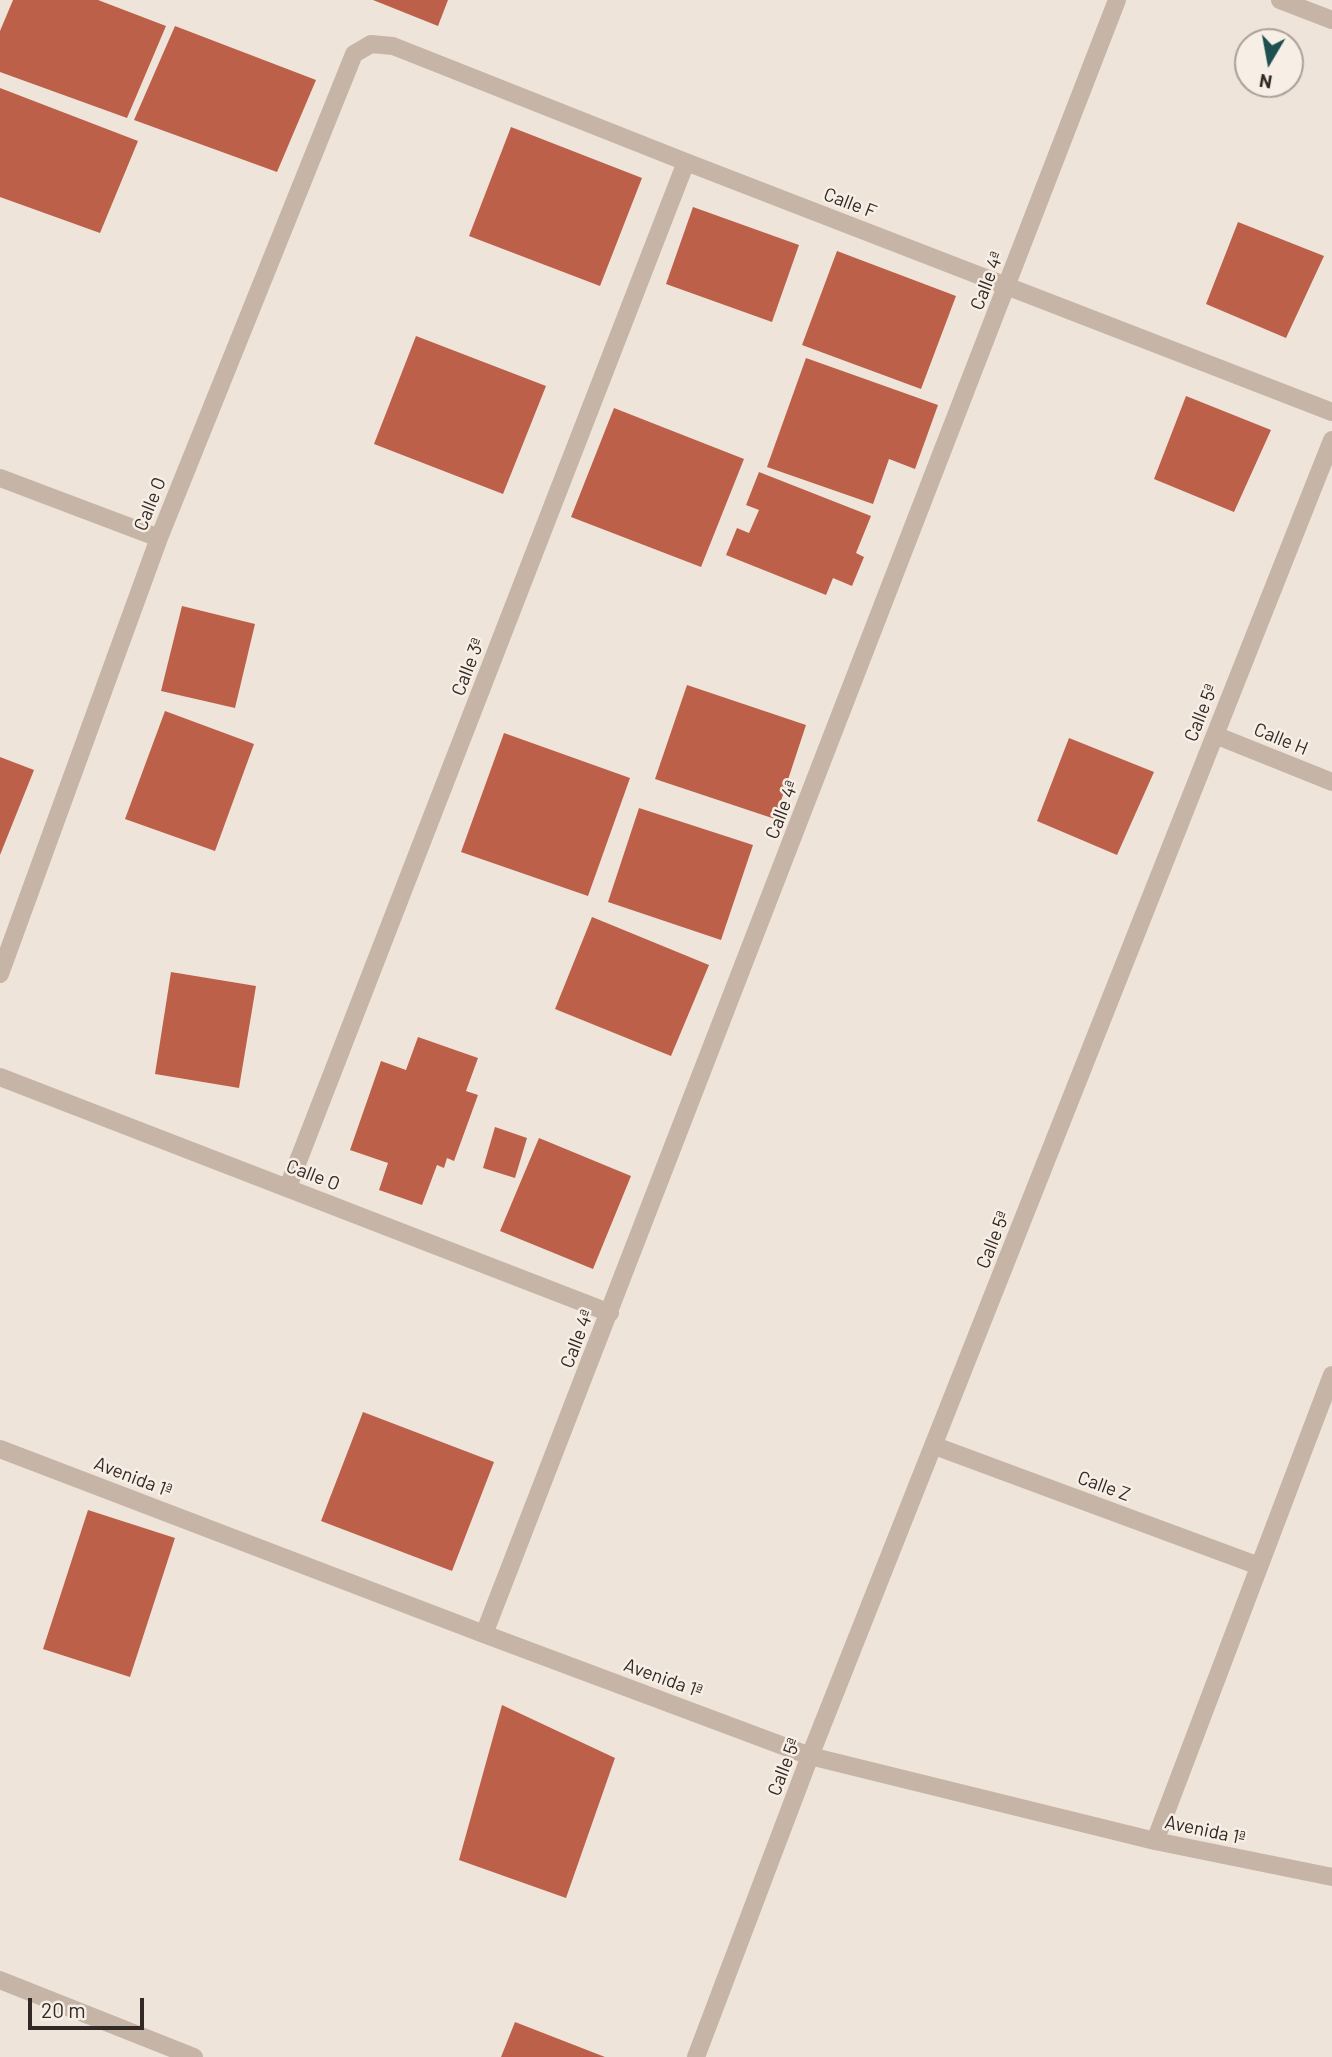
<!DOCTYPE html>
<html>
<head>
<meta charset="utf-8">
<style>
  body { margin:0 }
  #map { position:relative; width:1332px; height:2057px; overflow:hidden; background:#efe4d9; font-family:Barlow,sans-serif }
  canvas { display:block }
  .north { position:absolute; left:1234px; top:28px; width:70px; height:70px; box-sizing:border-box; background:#f7eee5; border:2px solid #a9a099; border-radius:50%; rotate:190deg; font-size:19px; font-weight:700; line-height:28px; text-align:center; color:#332a27 }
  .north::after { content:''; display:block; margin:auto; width:24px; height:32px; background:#1f5051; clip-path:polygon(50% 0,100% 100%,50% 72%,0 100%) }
  .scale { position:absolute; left:28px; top:1998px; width:116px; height:32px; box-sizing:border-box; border:4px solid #332a27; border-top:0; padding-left:9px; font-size:21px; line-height:24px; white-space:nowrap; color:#332a27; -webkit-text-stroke:5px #f7eee5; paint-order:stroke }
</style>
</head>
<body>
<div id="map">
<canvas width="1332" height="2057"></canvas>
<div class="north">N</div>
<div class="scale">20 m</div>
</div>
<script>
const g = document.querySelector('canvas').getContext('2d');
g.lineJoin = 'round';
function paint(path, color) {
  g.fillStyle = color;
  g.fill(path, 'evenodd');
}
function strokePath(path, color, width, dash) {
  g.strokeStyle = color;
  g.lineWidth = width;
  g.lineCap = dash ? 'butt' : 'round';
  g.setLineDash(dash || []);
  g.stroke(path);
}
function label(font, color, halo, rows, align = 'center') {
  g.font = font + ' Barlow,sans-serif';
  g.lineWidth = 5;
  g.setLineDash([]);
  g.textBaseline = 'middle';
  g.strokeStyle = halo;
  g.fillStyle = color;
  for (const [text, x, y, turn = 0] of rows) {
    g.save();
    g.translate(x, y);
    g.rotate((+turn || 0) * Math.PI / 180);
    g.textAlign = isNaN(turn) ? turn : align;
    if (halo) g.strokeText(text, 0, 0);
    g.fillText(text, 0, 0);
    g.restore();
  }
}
const building = new Path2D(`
  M13,0H98L166,26L127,118L0,72V31Z
  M373,0H448L438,26Z
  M175,26L316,80L277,172L134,120Z
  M0,88L138,141L100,233L0,197Z
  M511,127L642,178L600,286L469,236Z
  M693,207L799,245L772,322L666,284Z
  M1238,222L1324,256L1286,338L1206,304Z
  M837,251L956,296L921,389L802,345Z
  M416,336L546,386L503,494L374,444Z
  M806,358L938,405L915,469L889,459L873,504L767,467Z
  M1186,396L1271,430L1234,512L1154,479Z
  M614,408L744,459L701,567L571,517Z
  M759,472L871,516L856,553L864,557L852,586L833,578L826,595L726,555L737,528L749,533L759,510L746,505Z
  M182,606L255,624L235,708L161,691Z
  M687,685L806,725L775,819L655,779Z
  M165,711L254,744L215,851L125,819Z
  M504,733L630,778L588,896L461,852Z
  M1069,738L1154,772L1117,855L1037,821Z
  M0,757L34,770L0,855Z
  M639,808L753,845L721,940L608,902Z
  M592,917L709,965L671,1056L555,1009Z
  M171,972L256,986L239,1088L155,1074Z
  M418,1037L478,1058L466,1091L478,1095L454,1161L447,1158L444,1168L437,1165L422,1205L379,1190L388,1163L350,1150L381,1061L406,1070Z
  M495,1127L527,1138L515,1178L483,1168Z
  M539,1138L631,1176L593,1269L500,1231Z
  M363,1412L494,1462L452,1571L321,1521Z
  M88,1510L175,1538L130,1677L43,1649Z
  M502,1705L615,1758L566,1898L459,1860Z
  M515,2022L605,2057H501Z`);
const minor = new Path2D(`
  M1280,0L1332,20
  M0,478L159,538
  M1215,735L1332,782
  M0,974L159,538L354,54L371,44L393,46L686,162L1332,412
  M0,1077L610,1313
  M288,1187L686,162
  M935,1446L1259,1566
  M0,1449L484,1634L810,1756L1155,1841L1332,1877
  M484,1634L1117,0
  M1155,1841L1332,1375
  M0,1980L194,2057
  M696,2057L810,1756L1332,440`);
const streetNames = [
  ["Calle F",850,203,21],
  ["Calle 4ª",987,281,-69],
  ["Calle O",150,504,-68],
  ["Calle 3ª",468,667,-69],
  ["Calle 5ª",1201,713,-68],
  ["Calle H",1281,739,22],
  ["Calle 4ª",782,810,-69],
  ["Calle O",313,1175,21],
  ["Calle 5ª",993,1240,-68],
  ["Calle 4ª",577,1339,-69],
  ["Avenida 1ª",133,1477,21],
  ["Calle Z",1104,1486,20],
  ["Avenida 1ª",663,1678,20],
  ["Calle 5ª",784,1767,-69],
  ["Avenida 1ª",1205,1830,12]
];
paint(building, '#bd604a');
strokePath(minor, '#c6b4a6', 18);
label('19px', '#332a27', '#f7eee5', streetNames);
</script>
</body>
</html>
